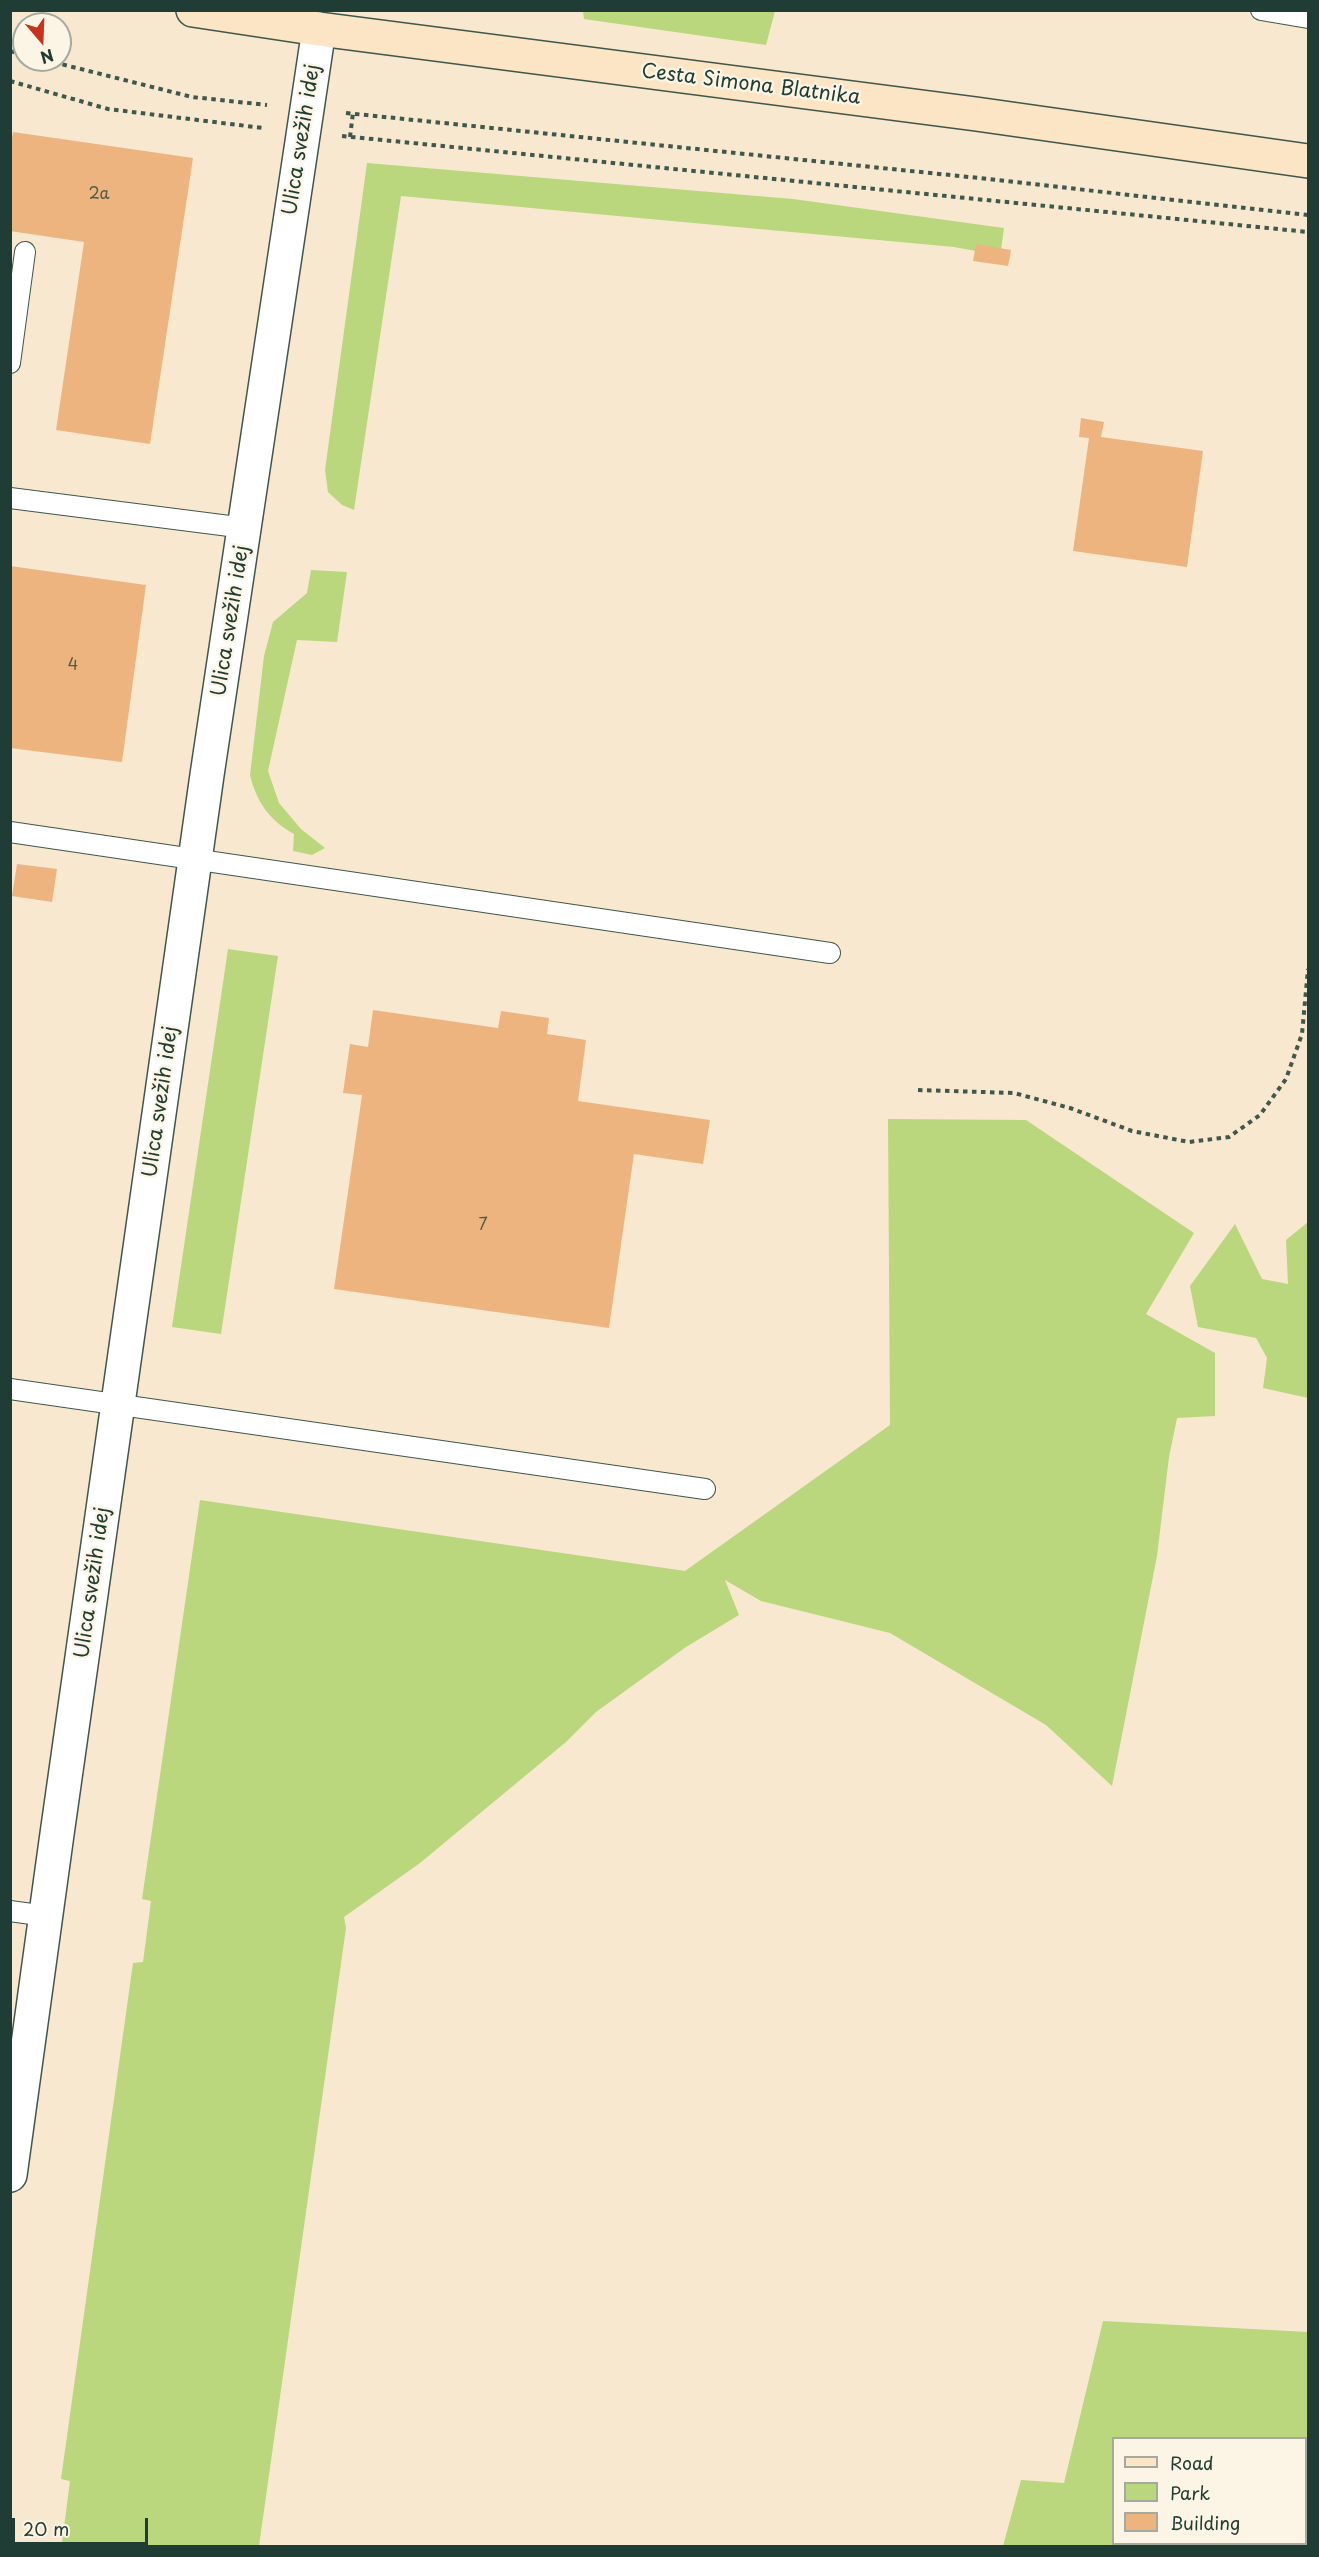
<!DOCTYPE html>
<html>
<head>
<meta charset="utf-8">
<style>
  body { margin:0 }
  #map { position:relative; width:1319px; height:2557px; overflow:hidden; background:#f8e8d0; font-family:"Playpen Sans",sans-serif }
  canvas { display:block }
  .frame { position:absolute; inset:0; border:12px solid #1f3d34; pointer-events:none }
  .legend { position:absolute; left:1112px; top:2437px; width:195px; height:108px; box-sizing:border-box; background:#fcf5e5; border:2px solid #a4ab9e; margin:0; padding:8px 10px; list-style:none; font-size:18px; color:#1f3d34 }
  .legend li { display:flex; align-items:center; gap:12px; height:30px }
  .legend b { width:30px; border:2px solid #a4ab9e }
  .north { position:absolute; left:12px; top:12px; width:60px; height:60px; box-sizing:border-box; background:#fcf5e5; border:2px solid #a4ab9e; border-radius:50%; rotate:161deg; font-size:16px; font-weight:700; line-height:24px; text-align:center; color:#1f3d34 }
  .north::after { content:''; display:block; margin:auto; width:21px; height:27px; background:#c8321e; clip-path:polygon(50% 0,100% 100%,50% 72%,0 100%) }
  .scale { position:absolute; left:12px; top:2518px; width:136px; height:27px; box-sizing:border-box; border:3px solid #1f3d34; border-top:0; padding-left:8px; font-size:18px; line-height:21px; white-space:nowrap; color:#1f3d34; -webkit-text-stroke:4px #fcf5e5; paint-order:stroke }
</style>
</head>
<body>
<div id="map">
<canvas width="1319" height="2557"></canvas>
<div class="frame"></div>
<ul class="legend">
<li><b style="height:8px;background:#fce5c4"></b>Road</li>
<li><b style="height:16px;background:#bad77d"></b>Park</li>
<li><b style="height:16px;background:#edb480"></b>Building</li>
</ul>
<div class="north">N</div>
<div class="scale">20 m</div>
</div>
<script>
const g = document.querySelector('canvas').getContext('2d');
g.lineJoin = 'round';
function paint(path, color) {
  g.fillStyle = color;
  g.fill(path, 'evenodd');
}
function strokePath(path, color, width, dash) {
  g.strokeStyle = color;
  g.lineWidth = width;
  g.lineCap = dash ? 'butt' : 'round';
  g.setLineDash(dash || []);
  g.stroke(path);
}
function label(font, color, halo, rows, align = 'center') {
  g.font = font + ' "Playpen Sans",sans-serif';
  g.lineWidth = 4.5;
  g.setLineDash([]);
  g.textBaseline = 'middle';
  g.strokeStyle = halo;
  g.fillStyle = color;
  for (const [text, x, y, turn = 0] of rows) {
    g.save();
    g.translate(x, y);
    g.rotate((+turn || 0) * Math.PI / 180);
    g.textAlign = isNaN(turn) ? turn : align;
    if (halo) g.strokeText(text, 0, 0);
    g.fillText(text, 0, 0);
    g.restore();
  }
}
const green = new Path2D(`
  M583,11V10L775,11L766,45L584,19Z
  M367,163L793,199L1004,228L1001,250L976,251L954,247L401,196L354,510L342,505L328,492L325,470Z
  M311,570L347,572L337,642L297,640L268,771L279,803L301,829L325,848L312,855L293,851L294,834C270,821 256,801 250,775L264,656L273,622L307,593Z
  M228,949L278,956L221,1334L172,1327Z
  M888,1119L1026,1120L1194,1233L1146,1314L1215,1353V1416L1177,1418L1169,1457L1157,1556L1112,1786L1046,1725L890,1633L761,1601L725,1580L739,1615L686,1647L596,1712L566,1742L420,1863L344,1917L346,1928L259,2546H52V2543H62L70,2481L61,2479L133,1963L143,1962L151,1901L142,1899L200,1500L685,1571L890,1425Z
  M1308,1222V1398L1263,1388L1267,1358L1256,1338L1198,1327L1190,1286L1235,1224L1262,1279L1288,1284L1286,1240Z
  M1103,2321L1308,2332V2546H1003L1021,2480L1064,2483ZM1114,2438H1306V2544H1114Z`);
const building = new Path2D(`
  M13,132L193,158L150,444L56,430L84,242L10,231V150Z
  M976,244L1011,250L1008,266L973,261Z
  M1081,418L1104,422L1101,437L1203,451L1187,567L1073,551L1089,438L1079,437Z
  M10,566L146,585L122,762L10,748Z
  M17,864L57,869L52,902L12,896Z
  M373,1010L498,1028L501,1011L549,1018L547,1034L586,1040L578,1101L710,1120L703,1164L634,1154L609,1328L334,1289L362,1095L343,1093L350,1044L368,1047Z`);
const path = new Path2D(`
  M10,51L24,55
  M45,60L192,97L267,105
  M10,81L108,109L263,128
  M346,113L979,178L1308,215
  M342,136L1308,232
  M350,137L353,113
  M918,1090L1014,1093L1070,1108L1132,1131L1189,1142L1229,1137L1260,1115L1286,1079L1302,1034L1308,969`);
const lane = new Path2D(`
  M1261,10L1308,18
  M10,363L25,252
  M10,498L245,528
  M10,832L830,953
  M10,1389L705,1489
  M10,1911L46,1916`);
const street = new Path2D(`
  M10,2175L57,1834L207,775L319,29`);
const secondary = new Path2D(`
  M193,10L319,29L976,114L1308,161`);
const numberNames = [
  ["2a",99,195],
  ["4",73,666],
  ["7",483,1226]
];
const streetNames = [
  ["Cesta Simona Blatnika",751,85,7],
  ["Ulica svežih idej",302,140,-81],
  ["Ulica svežih idej",231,621,-81],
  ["Ulica svežih idej",161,1102,-82],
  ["Ulica svežih idej",93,1583,-82]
];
paint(green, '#bad77d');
paint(building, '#edb480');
strokePath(lane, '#40574b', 22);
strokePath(street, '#40574b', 36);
strokePath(secondary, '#40574b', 36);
strokePath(path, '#40574b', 4, [4.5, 4.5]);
strokePath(lane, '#fff', 20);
strokePath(street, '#fff', 33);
strokePath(secondary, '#fce5c4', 33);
label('16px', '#525b47', null, numberNames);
label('20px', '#1f3d34', '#fcf5e5', streetNames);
</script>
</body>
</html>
